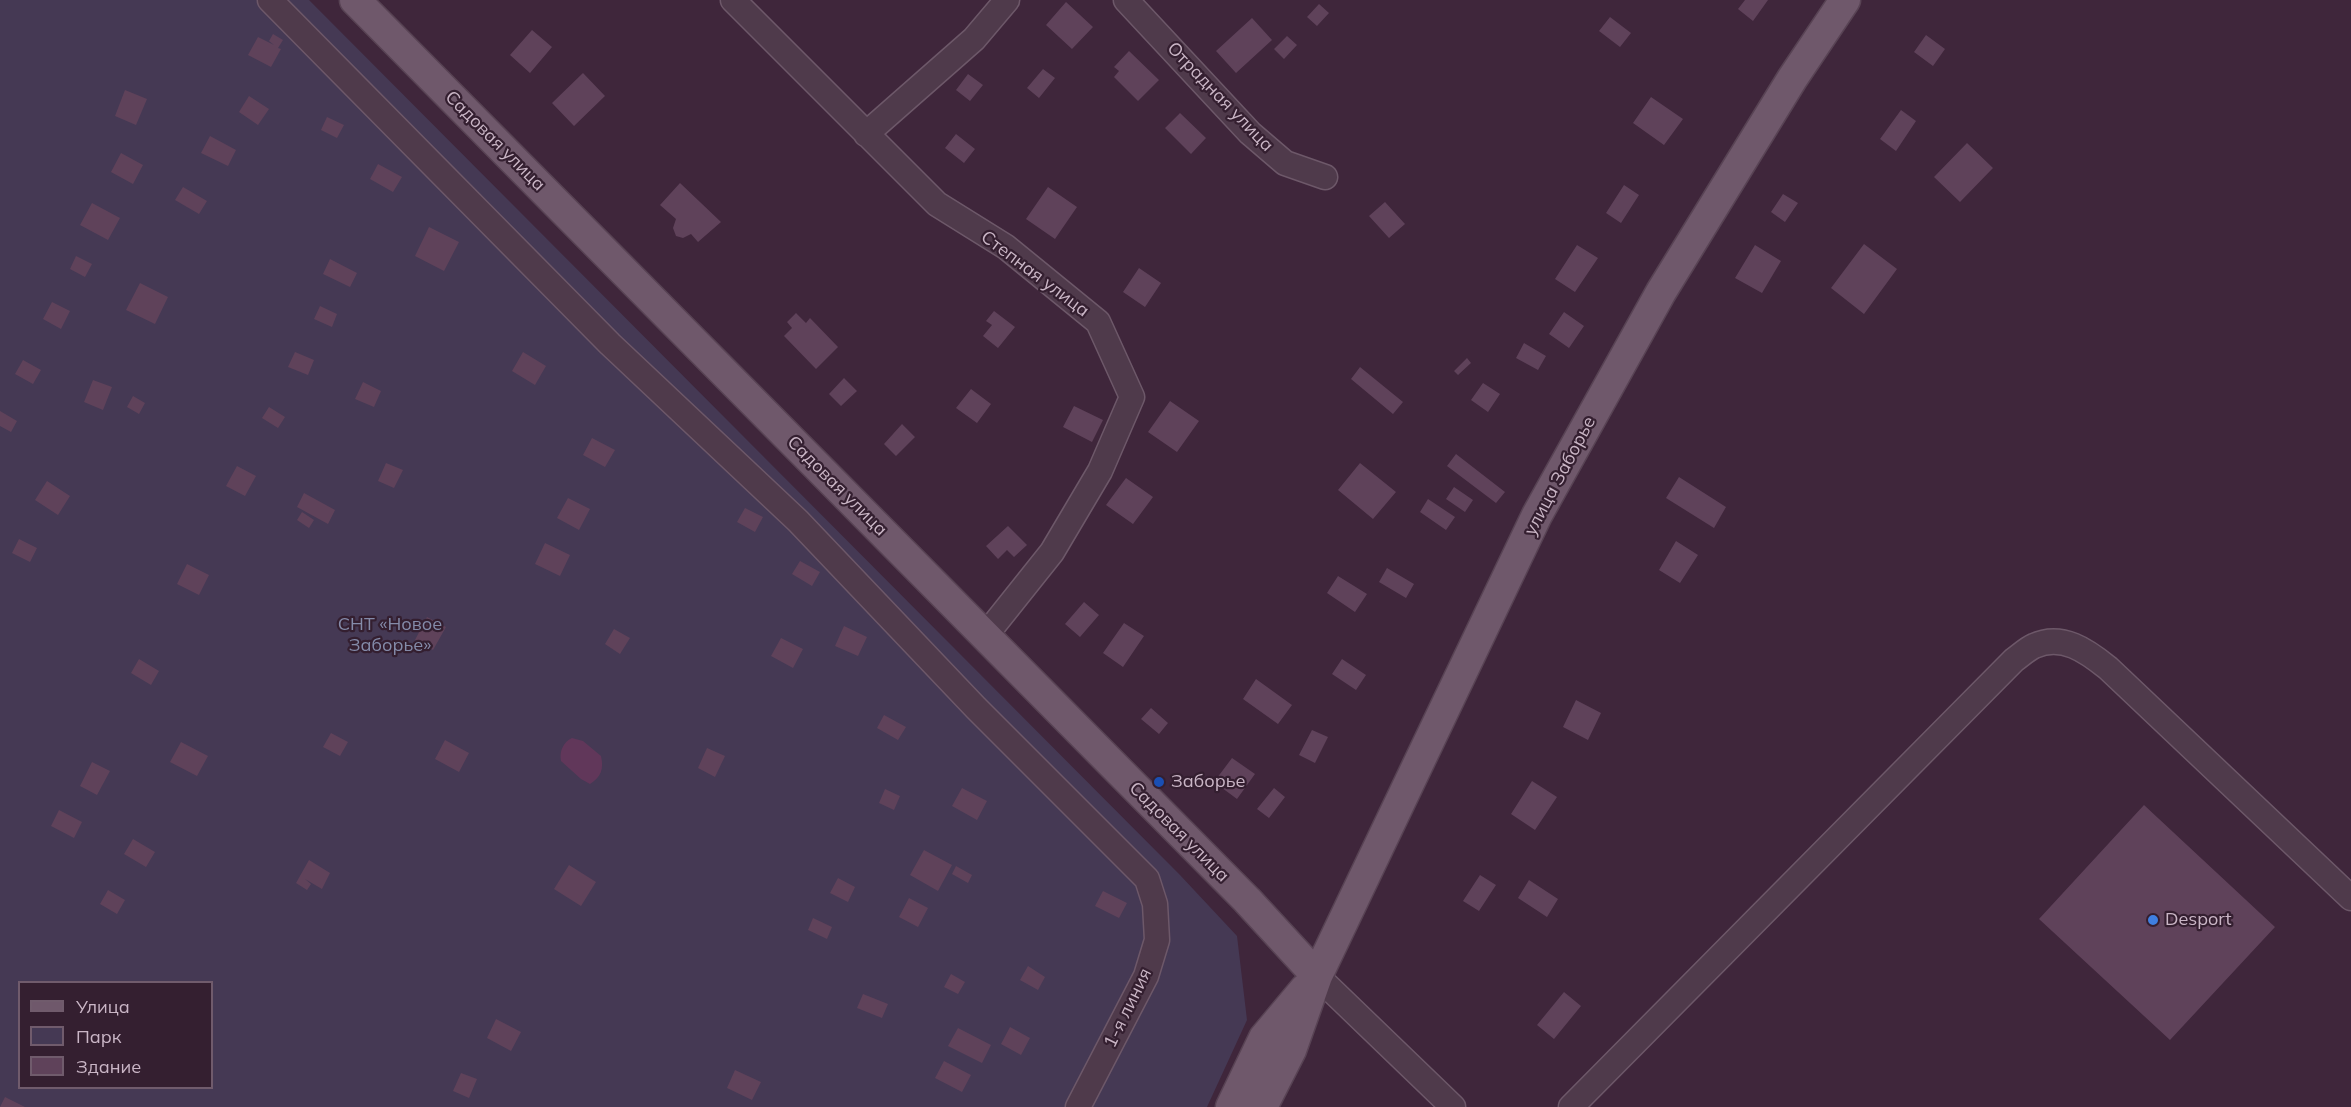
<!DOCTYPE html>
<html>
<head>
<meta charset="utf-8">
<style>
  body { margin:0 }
  #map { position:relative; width:2351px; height:1107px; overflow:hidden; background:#3f263b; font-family:Mulish,sans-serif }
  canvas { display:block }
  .legend { position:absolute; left:18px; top:981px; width:195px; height:108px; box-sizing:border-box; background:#341f30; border:2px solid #705b6c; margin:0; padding:8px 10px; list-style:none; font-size:18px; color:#cab6c6 }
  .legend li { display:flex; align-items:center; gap:12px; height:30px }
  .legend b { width:30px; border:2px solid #705b6c }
</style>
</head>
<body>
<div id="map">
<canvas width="2351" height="1107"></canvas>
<ul class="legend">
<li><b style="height:8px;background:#6f586b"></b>Улица</li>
<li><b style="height:16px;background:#453954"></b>Парк</li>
<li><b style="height:16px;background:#5f425a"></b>Здание</li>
</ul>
</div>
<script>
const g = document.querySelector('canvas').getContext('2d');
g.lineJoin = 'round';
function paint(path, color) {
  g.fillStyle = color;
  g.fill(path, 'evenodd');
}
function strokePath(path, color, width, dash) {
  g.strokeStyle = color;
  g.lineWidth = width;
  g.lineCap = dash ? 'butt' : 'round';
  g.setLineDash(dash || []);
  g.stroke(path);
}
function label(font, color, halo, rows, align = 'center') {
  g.font = font + ' Mulish,sans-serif';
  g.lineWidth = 4.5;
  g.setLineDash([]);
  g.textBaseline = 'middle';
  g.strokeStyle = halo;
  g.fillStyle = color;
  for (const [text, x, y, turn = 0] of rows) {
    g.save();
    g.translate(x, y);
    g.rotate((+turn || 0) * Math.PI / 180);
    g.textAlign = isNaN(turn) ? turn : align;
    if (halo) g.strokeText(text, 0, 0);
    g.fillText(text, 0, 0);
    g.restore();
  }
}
const green = new Path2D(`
  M0,0H309L1180,875L1237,936L1247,1020L1207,1107H0ZM20,982H212V1088H20Z`);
const water = new Path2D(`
  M572,738L583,741L601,756C604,769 601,777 590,784L581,779L561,761C559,752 563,742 572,738Z`);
const building = new Path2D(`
  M1745,0H1768L1753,21L1738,9Z
  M1066,2L1093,27L1072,49L1046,25Z
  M1319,4L1329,13L1317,26L1307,17Z
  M1610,17L1631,33L1620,47L1599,31Z
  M1252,18L1272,40L1236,73L1216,51Z
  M532,30L552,47L530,73L510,55Z
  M273,34L283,40L278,48L281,49L271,67L248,55L258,37L274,45L269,41Z
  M1926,35L1945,49L1933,66L1914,52Z
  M1287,36L1297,45L1284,59L1274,49Z
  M1129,51L1159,80L1138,101L1114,77L1119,71L1114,67Z
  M1043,69L1055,78L1039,98L1027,88Z
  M583,73L605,96L574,126L552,103Z
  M968,74L983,85L970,101L956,90Z
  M125,90L147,99L136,125L115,116Z
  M249,96L269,109L258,125L239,112Z
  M1651,97L1683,119L1664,145L1633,123Z
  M1901,110L1916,121L1896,151L1880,139Z
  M1180,113L1206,138L1191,154L1165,128Z
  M327,117L344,125L337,138L321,130Z
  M956,134L975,149L964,163L945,148Z
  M210,136L236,150L228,166L201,153Z
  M1967,143L1993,168L1960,202L1934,177Z
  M121,153L143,165L133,184L111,172Z
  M378,164L402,177L393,192L370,179Z
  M680,183L721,222L698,242L691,234L683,238L676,236L673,228L676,219L660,205Z
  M1624,185L1639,195L1621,223L1606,213Z
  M183,187L207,201L199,214L175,200Z
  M1048,187L1077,207L1055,239L1026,219Z
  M1783,194L1798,203L1785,222L1771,212Z
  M1385,202L1405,224L1389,238L1369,216Z
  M92,203L120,218L108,240L80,225Z
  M429,227L459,242L444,271L415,256Z
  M1864,244L1897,269L1864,314L1831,288Z
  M1577,245L1598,258L1575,292L1555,279Z
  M1755,245L1781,261L1762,293L1735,278Z
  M76,256L92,264L85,277L70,269Z
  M330,259L357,273L350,287L323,274Z
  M1139,268L1161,283L1145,307L1123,292Z
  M140,283L168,297L155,324L126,310Z
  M52,302L70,311L61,329L43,319Z
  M320,306L337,314L332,327L314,319Z
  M994,311L1015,327L998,348L983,336L992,325L986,321Z
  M1564,312L1584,326L1569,348L1549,334Z
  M796,313L806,323L810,318L838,347L816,369L784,336L792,328L787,322Z
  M1524,343L1546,356L1538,370L1516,358Z
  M295,352L314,360L308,375L288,367Z
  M523,352L546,366L535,385L512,371Z
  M1467,358L1471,363L1458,375L1454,371Z
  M23,360L41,370L33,384L15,374Z
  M1360,367L1403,402L1393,414L1351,379Z
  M844,378L857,391L841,406L829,394Z
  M93,380L112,387L103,410L84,402Z
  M363,382L381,391L374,407L355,399Z
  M1483,383L1500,394L1488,412L1471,400Z
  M971,389L991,404L977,423L956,408Z
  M133,396L145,403L139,414L127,407Z
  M1170,401L1199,421L1177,452L1148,432Z
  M1074,406L1103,420L1092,442L1063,427Z
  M269,407L285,417L278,428L262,418Z
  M0,411L17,421L11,432L0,426Z
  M902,424L915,437L896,456L884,444Z
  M592,438L615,450L605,467L583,455Z
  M1456,454L1505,492L1496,503L1447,466Z
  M386,463L403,470L394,488L378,481Z
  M1360,463L1396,492L1373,519L1338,490Z
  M237,466L256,476L245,496L226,486Z
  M1679,477L1726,507L1714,528L1666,498Z
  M1126,478L1153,497L1133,524L1106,505Z
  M47,481L70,496L58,515L35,500Z
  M1454,487L1473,500L1465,512L1446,499Z
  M304,493L335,510L328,524L297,507Z
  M568,498L590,509L579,530L557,518Z
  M1428,499L1455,517L1446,530L1420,512Z
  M745,508L763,517L755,532L737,522Z
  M302,512L314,520L309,528L297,520Z
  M1008,526L1027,545L1014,557L1007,550L998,559L986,546Z
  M19,539L37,548L30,562L12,553Z
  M1676,541L1698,555L1680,583L1659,570Z
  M545,543L570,555L560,576L535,564Z
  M800,561L820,572L812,586L792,574Z
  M187,564L209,575L199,595L177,584Z
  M1387,568L1414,584L1406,598L1379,582Z
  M1338,576L1367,594L1355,612L1327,593Z
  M1084,602L1099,615L1080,637L1065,624Z
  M427,617L446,627L433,650L415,640Z
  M1124,623L1144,636L1123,667L1103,653Z
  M844,626L867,637L858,656L835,646Z
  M614,629L630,638L620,654L605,644Z
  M781,638L803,649L793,668L771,656Z
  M139,659L159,671L151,685L131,673Z
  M1342,659L1366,675L1356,690L1332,674Z
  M1256,679L1292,705L1278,724L1243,699Z
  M1576,700L1601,713L1588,740L1563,727Z
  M1151,708L1168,723L1159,734L1141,719Z
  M884,715L906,727L898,740L877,728Z
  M1312,730L1328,737L1315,763L1299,755Z
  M331,733L348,742L340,756L323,747Z
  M445,740L469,753L459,772L435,759Z
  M181,742L208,756L197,776L170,762Z
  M707,748L725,756L715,777L698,768Z
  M1232,758L1255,774L1237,799L1214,782Z
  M92,762L110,771L97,795L80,786Z
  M1532,781L1557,797L1535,830L1511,814Z
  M962,788L987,801L977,820L952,806Z
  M1274,788L1285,797L1269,818L1257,809Z
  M885,789L900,796L894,810L879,803Z
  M2144,805L2275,927L2170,1040L2039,919Z
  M59,810L82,822L74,838L51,826Z
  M133,839L155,852L146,867L124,854Z
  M924,850L952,865L938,891L910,875Z
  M309,860L330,873L322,889L305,879L311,884L307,890L296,883Z
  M569,865L596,882L581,906L554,889Z
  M956,866L972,875L968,883L952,874Z
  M1480,875L1496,885L1479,911L1463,901Z
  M838,878L855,887L848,902L830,893Z
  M1529,880L1558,899L1547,917L1518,898Z
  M108,890L125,900L117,914L100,904Z
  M1103,891L1127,903L1119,918L1095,906Z
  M909,898L928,908L918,927L899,917Z
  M813,918L832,927L827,939L808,930Z
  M1028,966L1045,977L1038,990L1020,980Z
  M951,974L965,982L958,994L944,987Z
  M1564,992L1581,1006L1554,1039L1537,1025Z
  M863,994L888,1004L882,1018L857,1008Z
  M496,1019L521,1032L511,1051L487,1038Z
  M1010,1027L1030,1038L1021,1055L1001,1044Z
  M958,1028L991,1045L982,1063L948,1046Z
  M944,1061L971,1075L962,1092L935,1078Z
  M735,1070L761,1082L752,1100L727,1088Z
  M461,1073L477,1079L469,1098L453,1091Z
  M5,1097L25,1107H0Z`);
const minor = new Path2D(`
  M270,0L610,344L798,521L976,708L1147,879L1155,904L1157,940L1146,976L1078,1107
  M733,0L937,204L1006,247L1098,322L1132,397L1100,471L1052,552L985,636
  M1126,0L1250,133L1285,163L1325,177
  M866,134L974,39L1007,0
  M1317,976L1453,1107
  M1571,1107L2014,660C2020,656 2027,649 2034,646C2062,633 2087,651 2108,668L2351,898`);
const major = new Path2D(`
  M355,0L1247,900L1317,976
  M1231,1107L1264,1038L1305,989
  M1262,1107L1291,1050L1317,976L1537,515L1661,292L1792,79L1845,0`);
const markers = [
  [1159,782,6,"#1a4fb4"],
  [2153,920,6,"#3f7fe0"]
];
const streetNames = [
  ["Отрадная улица",1220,97,46],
  ["Садовая улица",495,141,45],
  ["Степная улица",1035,274,37],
  ["улица Заборье",1560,476,-62],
  ["Садовая улица",837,486,45],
  ["Садовая улица",1179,832,45],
  ["1-я линия",1128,1008,-64]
];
const parkNames = [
  ["СНТ «Новое",390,625],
  ["Заборье»",390,646]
];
const poiNames = [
  ["Заборье",1171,782],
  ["Desport",2165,920]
];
paint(green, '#453954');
paint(water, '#61375a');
paint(building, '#5f425a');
strokePath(minor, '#6d5869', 27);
strokePath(major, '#584354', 33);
strokePath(minor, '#4f3a4b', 24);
strokePath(major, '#6f586b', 30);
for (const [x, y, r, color] of markers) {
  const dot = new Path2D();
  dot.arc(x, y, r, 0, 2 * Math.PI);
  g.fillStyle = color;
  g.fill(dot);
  strokePath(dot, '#341f30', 2);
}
label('18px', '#cab6c6', '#341f30', streetNames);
label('18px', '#848ba9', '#341f30', parkNames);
label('18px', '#cab6c6', '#341f30', poiNames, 'left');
</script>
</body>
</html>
